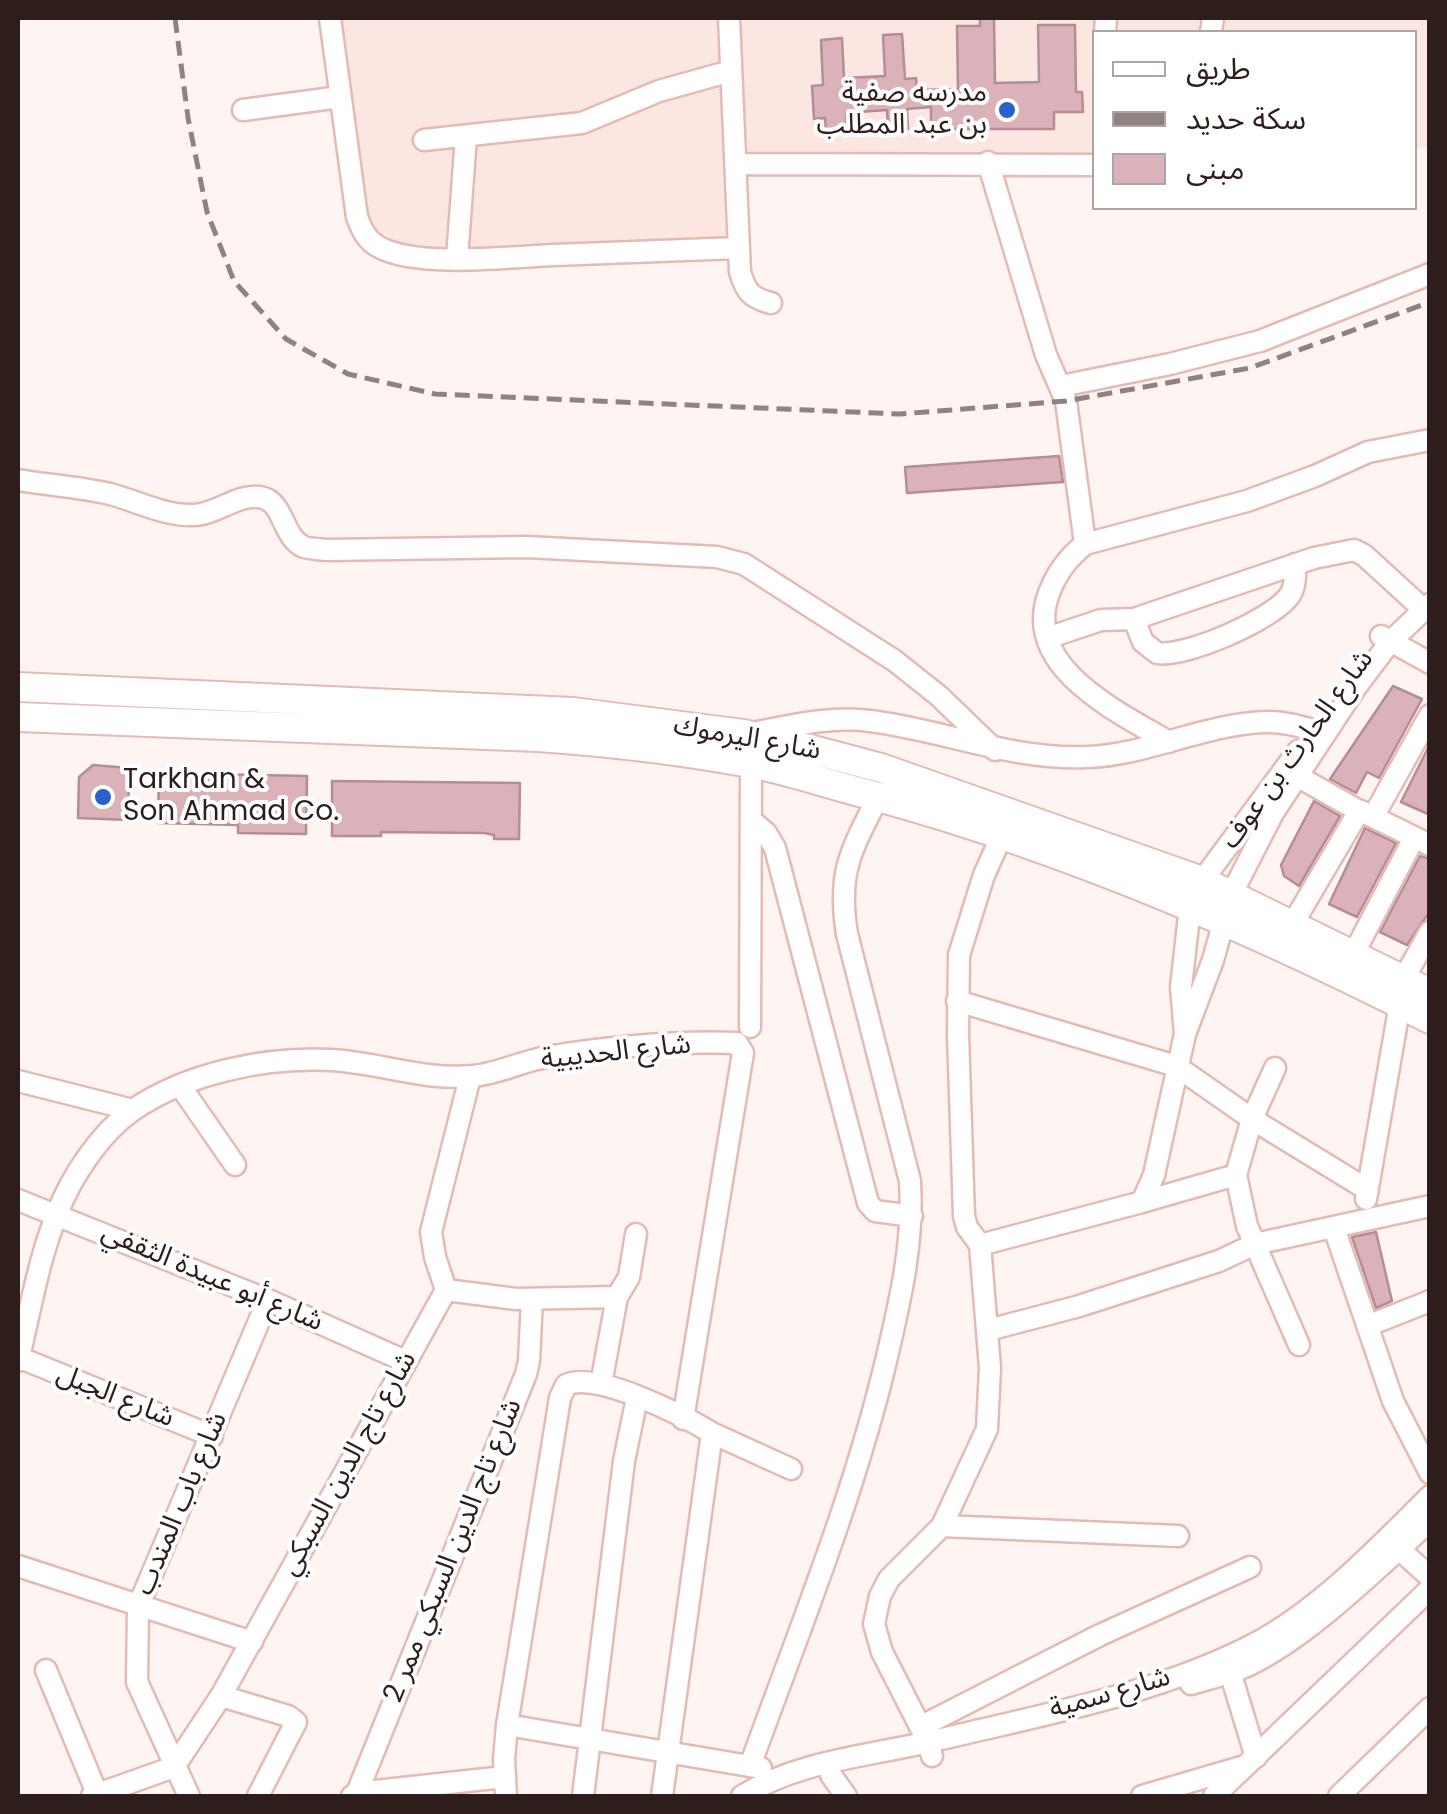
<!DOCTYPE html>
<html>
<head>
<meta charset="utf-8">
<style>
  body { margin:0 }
  #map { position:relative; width:1447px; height:1814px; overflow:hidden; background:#fef5f3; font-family:Poppins,"Noto Sans Arabic",sans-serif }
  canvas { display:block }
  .frame { position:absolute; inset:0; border:20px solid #2d1e1b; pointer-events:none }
  .legend { position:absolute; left:1092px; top:30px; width:325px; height:180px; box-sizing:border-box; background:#fff; border:2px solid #aba5a4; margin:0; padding:12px 18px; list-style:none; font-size:30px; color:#2d1e1b }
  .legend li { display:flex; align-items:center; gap:20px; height:50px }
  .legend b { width:50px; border:2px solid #aba5a4 }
</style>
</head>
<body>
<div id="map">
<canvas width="1447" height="1814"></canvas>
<div class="frame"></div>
<ul class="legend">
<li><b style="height:12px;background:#fff"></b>طريق</li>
<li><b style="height:12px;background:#8f8280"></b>سكة حديد</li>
<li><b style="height:28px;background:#dcb2ba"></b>مبنى</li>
</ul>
</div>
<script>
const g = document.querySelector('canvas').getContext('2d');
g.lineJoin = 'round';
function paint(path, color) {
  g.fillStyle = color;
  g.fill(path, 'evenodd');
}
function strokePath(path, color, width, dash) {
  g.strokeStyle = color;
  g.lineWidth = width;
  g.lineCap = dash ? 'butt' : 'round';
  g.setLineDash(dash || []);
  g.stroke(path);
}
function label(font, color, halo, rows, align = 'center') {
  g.font = font + ' Poppins,"Noto Sans Arabic",sans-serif';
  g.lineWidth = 8;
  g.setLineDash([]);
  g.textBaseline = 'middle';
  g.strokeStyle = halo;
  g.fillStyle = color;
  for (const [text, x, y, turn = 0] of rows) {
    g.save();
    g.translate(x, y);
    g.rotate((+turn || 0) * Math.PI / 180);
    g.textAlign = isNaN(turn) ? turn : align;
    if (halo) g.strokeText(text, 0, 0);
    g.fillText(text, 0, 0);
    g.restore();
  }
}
const built = new Path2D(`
  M332,18H1429V147L1415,148L1414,32H1094V160L748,155L731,244L418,253L362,222Z`);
const building = new Path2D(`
  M980,18H994L995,83L1039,82L1038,25H1075L1076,92H1082L1083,112H1054V129H931V107L907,109L908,129L888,130L887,110L846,113L847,133L826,134L825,118L814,119L812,86L823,85L821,40L842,38L844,78L885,76L883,35L902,34L905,79L916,78L917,90L958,89L957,26H980Z
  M1059,456L1063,482L907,493L905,467Z
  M1393,686L1422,699L1379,778L1367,772L1356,793L1330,779Z
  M1430,744V815L1401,802Z
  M93,765L129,768L128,820L78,818L79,777Z
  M159,773L307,776L306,834L238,833V825L158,823Z
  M332,781L520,783L519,839H494V835L484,833L381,832V836H332Z
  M1314,801L1340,816L1299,886L1284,876L1281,865Z
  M1365,828L1396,843L1357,917L1329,904Z
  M1420,856L1430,859V911L1407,945L1380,932Z
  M1376,1232L1392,1301L1376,1308L1352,1237Z`);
const minor = new Path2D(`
  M330,18L357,217C362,230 366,240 379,247C417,268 510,257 554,255C615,253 677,250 738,248
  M729,18L740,272C746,292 751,298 771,303
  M1105,32L1106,18
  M1211,32L1213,18
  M243,110L340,97
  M424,140L582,123L659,91L731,71
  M988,162L1046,355L1066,401L1085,544
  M737,164L1094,165
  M457,258L466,137
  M1061,386L1170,364L1260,341L1430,274
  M18,480C48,485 80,487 110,494C137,501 164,516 193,515C216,515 237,494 259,497C285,500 281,537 304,547C310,549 320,549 327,550L527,547L717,557L744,564L895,661L939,696L995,750
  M1134,619L1143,642L1157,653C1185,658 1274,619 1290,595C1296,585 1295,575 1295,564
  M1381,636L1430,663
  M1047,638L1101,620L1134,619L1314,558L1354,550L1364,555L1423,609
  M757,732C794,725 832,716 870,721C944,730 1009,760 1087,757C1147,755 1205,724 1265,722C1285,721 1306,728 1325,734
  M1169,742C1118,712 1021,667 1049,593C1057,572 1068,558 1085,544L1247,501L1315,476L1368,452L1430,440
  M1361,811L1430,845
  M1373,817L1430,715
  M751,820L766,833L775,848L868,1203L875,1211L912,1216
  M1292,925L1359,811L1297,776
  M1353,955L1414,838
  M1403,980L1430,932
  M957,1001L1176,1066L1252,1119L1368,1190
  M750,1027L751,763
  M1185,1034L1181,987L1190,907L1202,881L1298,751
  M18,1081L133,1110
  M181,1087L235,1165
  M1236,1175L1247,1226L1299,1345
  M1366,1199L1400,1004
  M18,1200L268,1300L405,1361
  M1142,1202L1236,1175L1252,1119L1275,1068
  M1334,1228L1393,1401L1430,1473
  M980,1245L1142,1202L1154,1175L1185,1034L1213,960L1231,895L1273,813L1356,687L1390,642L1430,604
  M446,1290L516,1299L617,1297L629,1277L636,1234
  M446,1290L435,1257L431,1232L470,1077
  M1367,1326L1430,1301
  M988,1330L1076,1307L1219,1261L1255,1244L1430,1206
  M18,1357L212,1436
  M18,1361C30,1312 38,1261 57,1214C71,1177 100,1133 133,1110C187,1073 265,1057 330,1060C377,1062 424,1081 473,1076C498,1074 522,1061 547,1057C608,1047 675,1041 737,1043L743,1053L683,1419
  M601,1384L617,1297
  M712,1433L791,1469
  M942,1526L1178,1536
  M1399,1549L1430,1577
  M18,1566L252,1642
  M46,1670L98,1796
  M1230,1672L1256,1757
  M1191,1684C1211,1678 1233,1673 1251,1664C1312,1634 1378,1567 1430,1521
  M221,1696L288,1716L296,1722L258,1796
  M507,1725L761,1768
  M920,1727L1100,1635L1250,1567
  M932,1756L928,1742L882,1652L874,1624L880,1596L889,1579L942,1526L987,1429L990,1368L980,1245L967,1227L964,1216L958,1035L959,955L984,875L1002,835
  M750,1766C798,1633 853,1499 886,1361C900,1301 914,1243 910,1181L847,934C837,872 851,851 878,797
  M831,1775L846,1796
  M357,1793L504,1777
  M92,1796L174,1767L221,1696L446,1290
  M189,1796L137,1682L138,1607L268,1300
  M352,1796L357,1793L526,1374L529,1361L532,1299
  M506,1796L504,1759L507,1725L560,1398L566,1385C595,1370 684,1416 712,1433L662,1796
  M583,1796L624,1461L637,1398
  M742,1796C800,1760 871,1756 937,1740C1042,1715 1161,1693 1256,1643C1320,1609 1379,1547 1430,1496
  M1142,1796L1241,1767
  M1214,1796L1430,1589
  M1339,1796L1430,1708`);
const highway = new Path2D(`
  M18,687L573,712L743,734L798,746L881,768L1202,881L1430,993
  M18,717L538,737C609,742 680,750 749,763C784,769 818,781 852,790C1052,842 1246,925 1430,1019`);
const rail = new Path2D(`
  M175,18L188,118L207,212L234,281L286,339L348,374L435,394L900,414L1066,401L1250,368L1430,302`);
const markers = [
  [1007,110,10,"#2960cd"],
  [103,797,10,"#2960cd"]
];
const poiNames = [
  ["مدرسه صفية",987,94],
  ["بن عبد المطلب",987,126],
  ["Tarkhan &",123,781,"left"],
  ["Son Ahmad Co.",123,813,"left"]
];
const streetNames = [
  ["شارع اليرموك",747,739,10],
  ["شارع الحارث بن عوف",1298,750,-54],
  ["شارع الحديبية",616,1053,-6],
  ["شارع أبو عبيدة الثقفي",212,1278,23],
  ["شارع الجبل",115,1397,22],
  ["شارع تاج الدين السبكي",349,1464,-61],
  ["شارع باب المندب",182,1504,-67],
  ["شارع تاج الدين السبكي ممر 2",454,1551,-68],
  ["شارع سمية",1110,1694,-16]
];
paint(built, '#fbe6e2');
paint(building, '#dcb2ba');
strokePath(building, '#b58d95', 2.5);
strokePath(minor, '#e4bbb3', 25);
strokePath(highway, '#e4bbb3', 32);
strokePath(minor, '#fff', 20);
strokePath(highway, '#fff', 28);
strokePath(rail, '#8f8280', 5, [15, 8]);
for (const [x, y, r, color] of markers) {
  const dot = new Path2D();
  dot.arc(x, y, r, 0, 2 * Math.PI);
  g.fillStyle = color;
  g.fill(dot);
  strokePath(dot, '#fff', 4);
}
label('28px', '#2d1e1b', '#fff', poiNames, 'right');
label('28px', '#2d1e1b', '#fff', streetNames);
</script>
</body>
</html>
